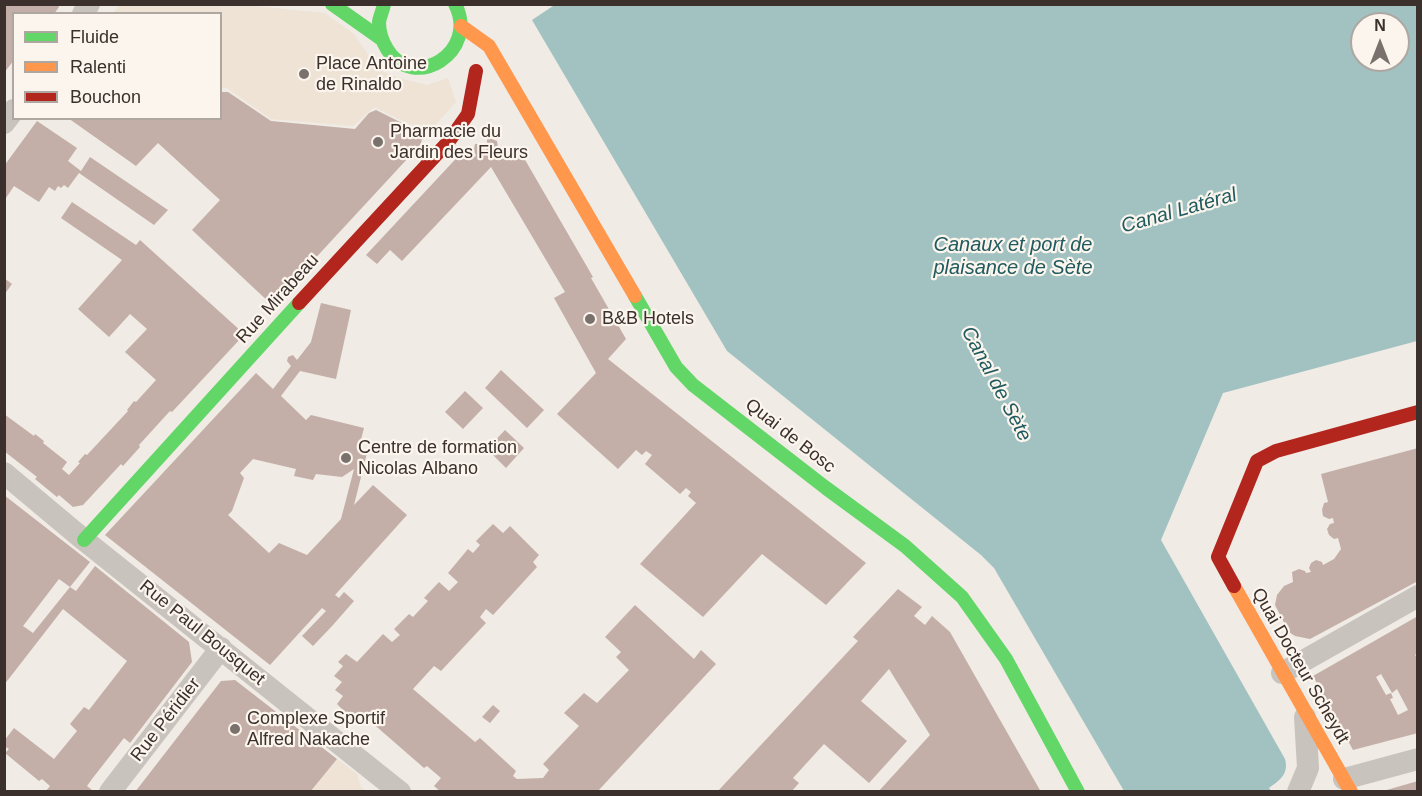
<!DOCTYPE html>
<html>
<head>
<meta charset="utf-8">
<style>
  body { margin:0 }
  #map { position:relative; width:1422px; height:796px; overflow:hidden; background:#f0ebe5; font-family:Helvetica,sans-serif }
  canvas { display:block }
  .frame { position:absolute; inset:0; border:6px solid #3b302b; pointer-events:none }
  .legend { position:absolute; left:12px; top:12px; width:210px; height:108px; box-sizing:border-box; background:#fbf5ee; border:2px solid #aea6a0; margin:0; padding:8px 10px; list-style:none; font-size:18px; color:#3b302b }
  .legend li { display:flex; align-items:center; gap:12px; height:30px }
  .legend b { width:30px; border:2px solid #aea6a0 }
  .north { position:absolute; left:1350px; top:12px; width:60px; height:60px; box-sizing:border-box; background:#fbf5ee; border:2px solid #aea6a0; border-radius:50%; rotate:0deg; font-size:16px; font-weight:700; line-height:24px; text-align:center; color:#3b302b }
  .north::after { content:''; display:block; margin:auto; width:21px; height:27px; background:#7a716c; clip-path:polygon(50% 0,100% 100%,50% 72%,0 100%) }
</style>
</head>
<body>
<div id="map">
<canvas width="1422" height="796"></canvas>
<div class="frame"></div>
<ul class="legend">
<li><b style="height:8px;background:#63d668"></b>Fluide</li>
<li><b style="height:8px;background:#ff974d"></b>Ralenti</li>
<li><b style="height:8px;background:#b3261e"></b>Bouchon</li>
</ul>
<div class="north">N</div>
</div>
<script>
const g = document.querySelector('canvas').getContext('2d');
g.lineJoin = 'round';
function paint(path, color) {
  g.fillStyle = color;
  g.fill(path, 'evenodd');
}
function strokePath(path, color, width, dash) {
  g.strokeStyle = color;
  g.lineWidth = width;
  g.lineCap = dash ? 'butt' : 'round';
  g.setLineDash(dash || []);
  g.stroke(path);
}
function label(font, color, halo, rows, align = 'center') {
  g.font = font + ' Helvetica,sans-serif';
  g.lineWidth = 4.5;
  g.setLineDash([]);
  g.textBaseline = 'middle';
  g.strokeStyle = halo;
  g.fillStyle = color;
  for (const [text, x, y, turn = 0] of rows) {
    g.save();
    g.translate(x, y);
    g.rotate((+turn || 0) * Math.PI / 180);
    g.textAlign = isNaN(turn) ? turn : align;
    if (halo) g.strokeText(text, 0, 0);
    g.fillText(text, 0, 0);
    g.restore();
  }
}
const plaza = new Path2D(`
  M119,4H233L325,13L354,34L378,69L398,78L427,85L448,78L456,102L424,138L419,129L374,107L353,126L271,119L227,88H221L220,14H113Z
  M337,759L357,774L361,787L366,791L310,792Z`);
const water = new Path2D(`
  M556,4L1417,5V341L1223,393L1161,540L1285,759C1289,774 1280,780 1269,788L1271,791H1124L994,568L981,555L727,351L532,20ZM1362,24H1398V60H1362Z`);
const building = new Path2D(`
  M4,4H58L59,7L54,14H14V60L4,73Z
  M220,92H228L271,121L355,129L369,113L376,110L418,131L422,138L421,144L272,305L192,230L220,200L158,143L136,166L68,118H220Z
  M37,121L77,148L68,161L81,171L90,157L168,210L154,225L79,173L68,188L64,185L61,188L58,186L55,191L49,187L39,202L14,186L4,201V166Z
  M489,138L497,141L498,148L502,153L517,146L593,277L591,278L626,339L608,359L866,563L826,605L762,554L703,617L640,564L696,503L688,496L691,492L686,488L680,494L645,464L652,455L646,451L642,455L636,450L618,469L557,414L596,373L554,298L565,292L491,167L402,261L390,250L377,264L366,255L464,150L472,158L476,156L474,150L475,144H477L482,146L486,152L487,140Z
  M72,202L136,245L140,240L242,332V337L172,412L170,411L139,445L140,447L123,466L121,464L83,505L73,507L59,495L57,497L35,479L37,477L4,451V414L34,436L35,434L44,441L43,443L67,462L62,469L69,475L80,463L78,462L85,454L87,455L128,411L127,410L134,401L136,402L156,380L125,352L147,329L130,314L109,337L78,309L122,260L61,218Z
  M4,278L12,284L4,295Z
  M321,303L351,310L336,379L300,371L281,396L306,420L311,415L364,428L358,451L367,453L354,505L373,485L407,515L335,595L339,598L344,592L354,601L333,625L313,646L302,636L326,611L322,608L270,665L105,535L256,373L273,389L291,366L287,361L288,357L293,355L297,360L311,342ZM253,459L296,469L294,476L313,480L316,474L342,477L354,469L341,519L307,555L279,543L269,553L228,515L232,511L244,478L240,473Z
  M501,370L544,410L527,428L485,388Z
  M465,391L483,408L463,429L445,412Z
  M505,430L524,448L506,468L487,449Z
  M1418,448V581L1310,639L1295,636L1289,632L1275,605L1277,595L1284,586L1293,582L1292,572L1299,569L1305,571L1306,573L1311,572L1309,568L1311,563L1316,560L1322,562L1323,565L1334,559L1341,549L1338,538L1334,539L1329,535L1327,529L1330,524L1334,523L1333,518L1329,519L1323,516L1322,510L1324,503L1328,502L1321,474Z
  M4,495L90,562L70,587L76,591L95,566L189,642L192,662L130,743L124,738L92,779L87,786L92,790L91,792H45L50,786L42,779L39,781L5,753L9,749L4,746V741L14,728L54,759L77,731L70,724L84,707L89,710L127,661L63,609L4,685ZM59,579L70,587L33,633L23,626Z
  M493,524L503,533L510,526L539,555L533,562L537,567L493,615L486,609L480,617L486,623L441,671L434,666L413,689L475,742L480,738L516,771L513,776L517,779L543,778L549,770L543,764L579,726L564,713L584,693L597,703L629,670L616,657L621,652L605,637L635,605L694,659L701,650L716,664L597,792H441L434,786L441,778L427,766L424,768L362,714L353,724L344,716L346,713L337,704L343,696L335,690L342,682L334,676L343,666L338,662L346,654L357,662L383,634L392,642L400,635L394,629L409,614L413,617L428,601L424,598L439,582L449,591L458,582L448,573L468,549L473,553L480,545L476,541Z
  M898,589L922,607L914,616L925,625L932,616L950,632L1041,792H878L930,735L889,669L861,701L907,741L869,783L824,744L793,778L799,783L791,792H717L858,641L853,637Z
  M1418,616V653L1415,655L1418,659V733L1353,750L1313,676ZM1381,674L1392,693L1397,689L1408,710L1398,715L1390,699L1393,698L1391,693L1386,695L1376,677Z
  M235,680L337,759L310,792H135L221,681Z
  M493,705L500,711L490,723L482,717Z
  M1418,781V792H1383V791Z`);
const street = new Path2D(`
  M83,14L89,4
  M4,123L14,110
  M4,473L84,540L400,792
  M1282,673L1418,596
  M1344,779L1418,759
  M110,792L221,648
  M1298,792L1308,768L1305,717`);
const fast = new Path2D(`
  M332,4L380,38
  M384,4C383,10 380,16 379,22C379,32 382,41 387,49C413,93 480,52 455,4
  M635,296L676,367L693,385L826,488L905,546L962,597L1006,659L1078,792
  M84,540L299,303`);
const slow = new Path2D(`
  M461,26L489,46L635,296
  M1234,586L1351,792`);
const jam = new Path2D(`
  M299,303L449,141L468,114L476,71
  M1234,586L1218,557L1257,461L1276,451L1418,412`);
const markers = [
  [304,74,6,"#7a716c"],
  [378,142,6,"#7a716c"],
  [590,319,6,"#7a716c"],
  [346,458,6,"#7a716c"],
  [235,729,6,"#7a716c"]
];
const poiNames = [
  ["Place Antoine",316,64],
  ["de Rinaldo",316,85],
  ["Pharmacie du",390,132],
  ["Jardin des Fleurs",390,153],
  ["B&B Hotels",602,319],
  ["Centre de formation",358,448],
  ["Nicolas Albano",358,469],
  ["Complexe Sportif",247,719],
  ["Alfred Nakache",247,740]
];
const streetNames = [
  ["Rue Mirabeau",278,299,-48],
  ["Quai de Bosc",790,436,38],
  ["Rue Paul Bousquet",202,633,39],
  ["Quai Docteur Scheydt",1300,666,60],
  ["Rue Péridier",166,720,-52]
];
const waterNames = [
  ["Canal Latéral",1179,211,-16],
  ["Canaux et port de",1013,245],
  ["plaisance de Sète",1013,268],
  ["Canal de Sète",996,384,62]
];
paint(plaza, '#eee3d5');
paint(water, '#a1c2c1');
paint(building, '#c3afa7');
strokePath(street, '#c9c3be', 22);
strokePath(fast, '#63d668', 14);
strokePath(slow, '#ff974d', 14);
strokePath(jam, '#b3261e', 14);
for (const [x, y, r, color] of markers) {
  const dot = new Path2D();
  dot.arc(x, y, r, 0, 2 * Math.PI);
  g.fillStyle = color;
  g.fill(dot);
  strokePath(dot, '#fbf5ee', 2);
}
label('18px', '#3b302b', '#fbf5ee', poiNames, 'left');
label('18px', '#3b302b', '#fbf5ee', streetNames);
label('italic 20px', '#1f5a5e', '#fbf5ee', waterNames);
</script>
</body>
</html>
